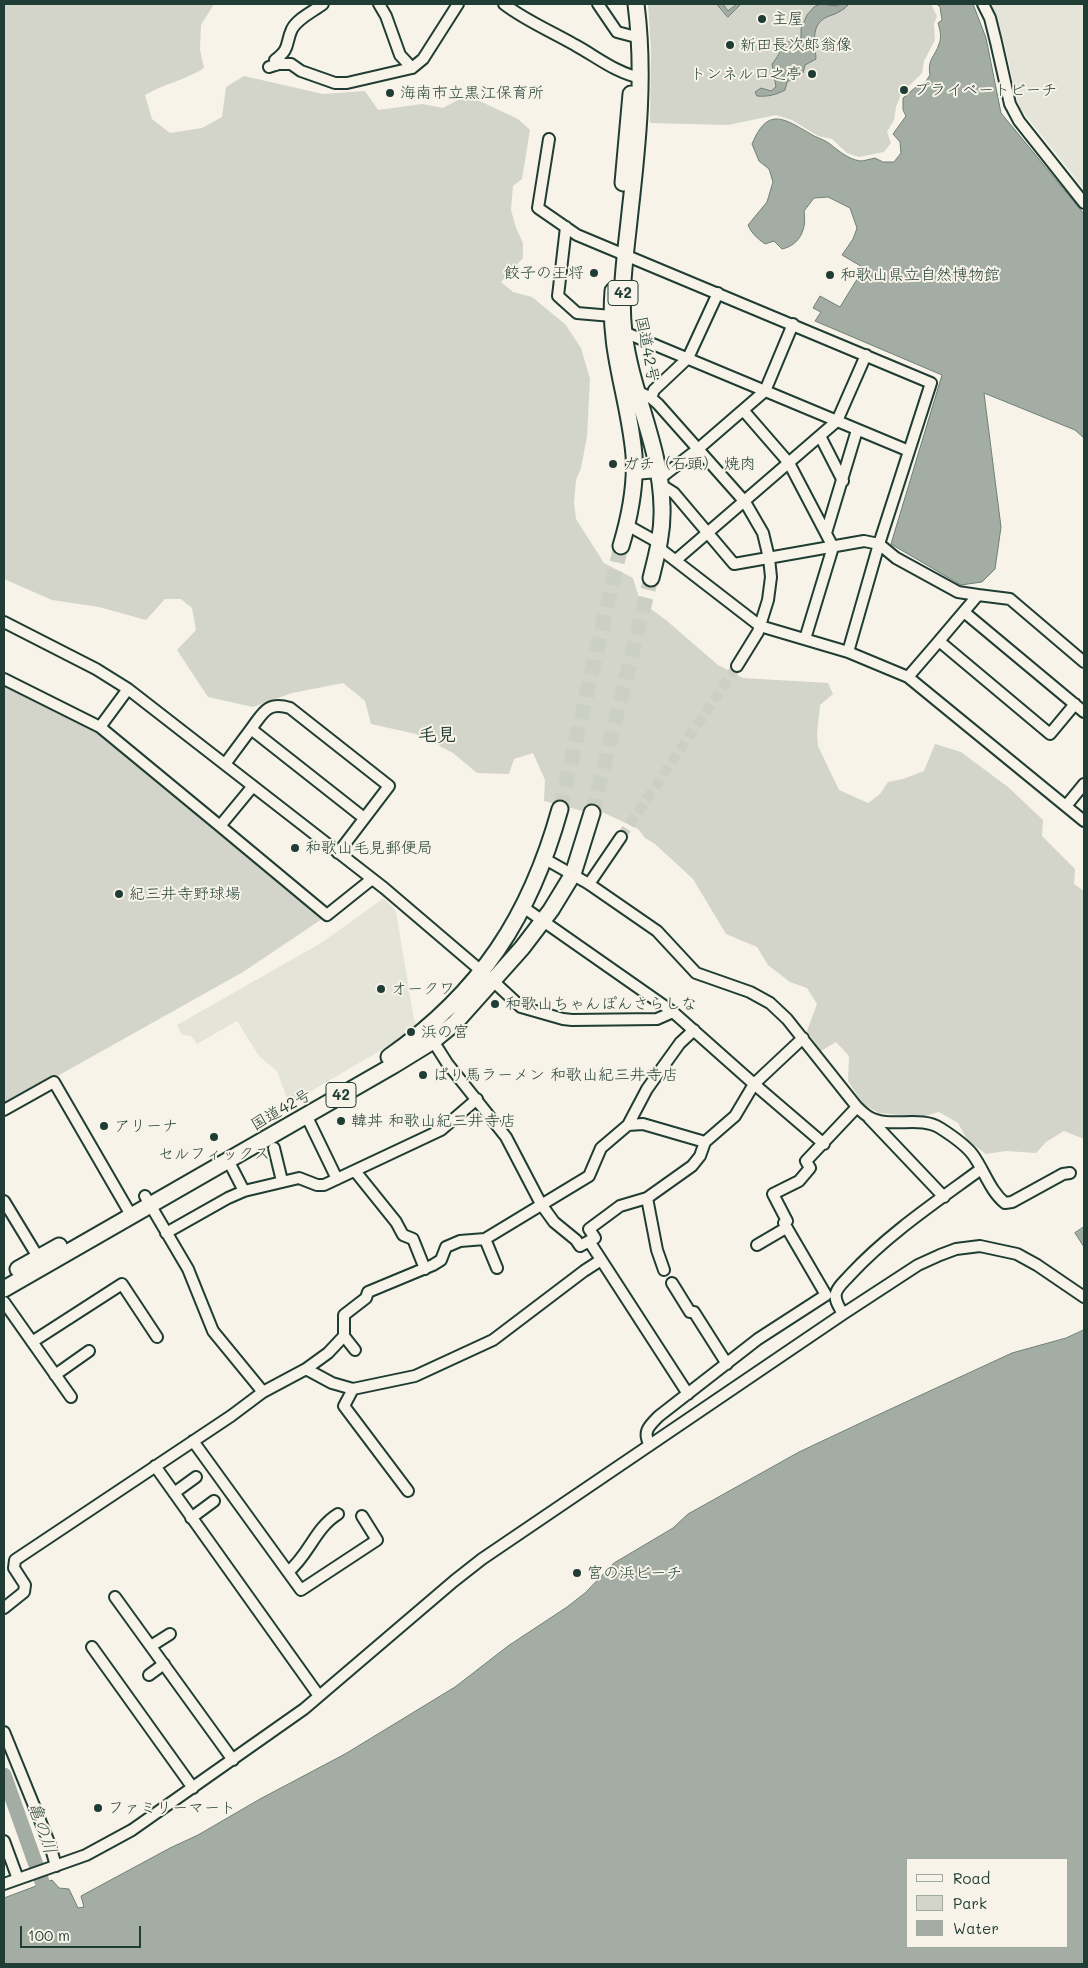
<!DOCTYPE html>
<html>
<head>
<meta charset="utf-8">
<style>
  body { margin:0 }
  #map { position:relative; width:1088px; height:1968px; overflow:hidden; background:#f7f3e8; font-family:Mali,sans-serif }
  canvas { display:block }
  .frame { position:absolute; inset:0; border:5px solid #1f3d34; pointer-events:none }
  .legend { position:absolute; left:906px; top:1858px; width:162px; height:90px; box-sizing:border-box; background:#f7f3e8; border:1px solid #a1aaa0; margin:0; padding:6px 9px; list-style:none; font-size:15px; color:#1f3d34 }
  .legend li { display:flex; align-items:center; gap:10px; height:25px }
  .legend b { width:25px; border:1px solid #a1aaa0 }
  .scale { position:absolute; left:20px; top:1926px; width:121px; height:22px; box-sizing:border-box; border:2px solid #1f3d34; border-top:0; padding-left:6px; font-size:15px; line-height:18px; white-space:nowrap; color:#1f3d34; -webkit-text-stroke:4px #f7f3e8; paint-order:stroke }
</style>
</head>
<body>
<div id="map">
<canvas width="1088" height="1968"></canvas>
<div class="frame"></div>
<ul class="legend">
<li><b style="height:6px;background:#f7f3e8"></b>Road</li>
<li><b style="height:14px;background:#d3d5ca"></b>Park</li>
<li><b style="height:14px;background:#a4ada3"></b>Water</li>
</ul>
<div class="scale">100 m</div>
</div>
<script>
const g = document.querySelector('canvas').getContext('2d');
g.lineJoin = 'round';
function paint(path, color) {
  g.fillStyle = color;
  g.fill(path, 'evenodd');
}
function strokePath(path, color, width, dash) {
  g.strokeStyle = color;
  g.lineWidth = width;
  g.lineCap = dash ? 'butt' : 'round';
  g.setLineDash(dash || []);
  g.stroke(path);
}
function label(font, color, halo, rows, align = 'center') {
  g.font = font + ' Mali,"Klee One",sans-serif';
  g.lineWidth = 4;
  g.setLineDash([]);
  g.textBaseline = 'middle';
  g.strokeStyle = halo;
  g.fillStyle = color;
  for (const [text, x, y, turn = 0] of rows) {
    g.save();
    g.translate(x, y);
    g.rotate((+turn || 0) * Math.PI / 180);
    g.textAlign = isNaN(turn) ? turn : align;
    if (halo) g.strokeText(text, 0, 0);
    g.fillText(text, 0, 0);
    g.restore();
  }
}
const built = new Path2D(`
  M991,4H1084V189L1019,107L1004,42Z
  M384,898L396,911L414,1020L417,1026L385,1048L289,1104L277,1071L259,1056L237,1021L197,1044L191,1036L182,1035L177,1025L321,943Z`);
const green = new Path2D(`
  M4,4H214L201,25L200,50L204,68C185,80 164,84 145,95L152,119L170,133L202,128L222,117L226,87L244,76L323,94L365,91L378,110L422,104L443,108L467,95L518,119L530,130L522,179L513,186L511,210L516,228L523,243V258L501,282L513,292L532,297L565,324L581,348L590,379L587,437L581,468L576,480L574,503L576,519L604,563L633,578L640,601L666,620L718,665L743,678L828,683L833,694L820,705L817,733L818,746L839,790L868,803L880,794L888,782L903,779L924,771L935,744L961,752L1008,787L1043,820L1042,836L1075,869L1074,884L1084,891V1139L1064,1131L1046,1142L1036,1153L1006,1151L986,1154L968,1141L958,1123L939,1112L921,1117L879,1113L863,1104L848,1081L849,1056L836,1042L821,1051L807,1031L817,1004L807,988L790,982L768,965L757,947L726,934L693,879L655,844L645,838L638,829L600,811H583L544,801L545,780L533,753L514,759L509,774L477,773L453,753L416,734L371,724L365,701L343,683L292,693L253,707L208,697L177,650L196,630L192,608L181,599H165L146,620L99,607L52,600L4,579Z
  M648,4H931L937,16L934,24L935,40L924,61L922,73L901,94L896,107L894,120L887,132L891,143L884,152L859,157L847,153L832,139L818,136L792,120L776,115L728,125L650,123L651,51Z
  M4,683L87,724L105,735L322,919L243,972L4,1106Z`);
const water = new Path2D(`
  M717,4H723L728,11L737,4H741L728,17Z
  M821,4L837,6L840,4H849C845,9 838,13 832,15C809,22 815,41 816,59L805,65L803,73L787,82L785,90C776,95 767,97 757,96L755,92L761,88L771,91L776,87L772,64C784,50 779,41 801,38V29L807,15L814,7Z
  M937,4H973L986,38L1001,113L1084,214V438L1075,430L984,393L1001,527L995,569L982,582L961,585L891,544L942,375L815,321L821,312L813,308L820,296L840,307L864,268L842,255L853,239L857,228L850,208L828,197L814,198L804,211C807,229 800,245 782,249L774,241L765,244C757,238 752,234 748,225L767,202L773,182L769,169L759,161L752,144C767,108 782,117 809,133C816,138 824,139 830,144C839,151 848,159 860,161C864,161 870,159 875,158L883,162H894L901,153L900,142L893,134L906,116L903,110V98L916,87L923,86L930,75C927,59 935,57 939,44C942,37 940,30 938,23L942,20L940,7Z
  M1084,1227V1247L1075,1233Z
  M1084,1330V1964H4V1898L52,1880L59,1888L69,1889L78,1908L84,1907L81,1896L170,1848L198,1835L260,1799L345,1754L455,1687L508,1646L567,1607L585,1593L614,1563L673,1528L688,1514L799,1452L869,1419L1012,1353L1066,1338ZM1067,1859V1947H907V1859Z`);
const river = new Path2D(`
  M4,1775L46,1893`);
const minorTunnel = new Path2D(`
  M621,837L737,666`);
const highwayTunnel = new Path2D(`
  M560,809L621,546
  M592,813L651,578`);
const minor = new Path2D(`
  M379,4L386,16L400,55L412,68
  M504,4C526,21 551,31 575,45C597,57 616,73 641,78
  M598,4L617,32L640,38
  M983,4L990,18L996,42L1010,104L1019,121L1084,203
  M276,65L275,60C291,48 285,44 292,29C298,18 314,11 323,4
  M269,67L278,64H291L301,71L335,83H347L412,68L423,59L458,4
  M549,139L538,208L577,235L931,383L879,544L848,652
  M566,227L558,296L577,313L612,316
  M624,332L909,451
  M635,390L651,398L658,404L745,502L763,533L769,558L771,577L768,600L758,632L737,666
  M651,398L654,390L688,358L718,293
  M743,410L789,463L833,547L805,639
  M820,436L843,481
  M634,474L658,472
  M659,479L698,449L765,391L793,324
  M660,488H666L674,493L734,564L864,541L879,544L896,558L958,592L978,595
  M627,525L659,543
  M826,533L857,430
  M659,548L760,626L848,652L908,677L1084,821
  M676,560L837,421L866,355
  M964,612L1084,712
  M4,622L96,669L128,689L384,888L493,981L521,1007L563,1019L572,1020L657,1019L673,1012
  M939,641L978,595L1010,599L1084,662
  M908,677L939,641L1050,734L1075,704
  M4,679L100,727
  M128,689L100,727L220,826
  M251,729C263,713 267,701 290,708L389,786L338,853
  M225,764L251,729L364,818
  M253,786L220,826L327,915L372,879
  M1066,806L1084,784
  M545,859L589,884L657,931L696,973L750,992L770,1003L787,1019L857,1107C860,1110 864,1114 869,1117C890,1129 920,1115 940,1128C951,1135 965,1144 973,1155C984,1170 990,1191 1005,1203L1012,1202L1063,1174L1070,1173
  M589,884L621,837
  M523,907L673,1012L754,1084L824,1144
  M433,1041L447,1063L506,1137L541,1204L554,1222L576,1240L580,1246L595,1238L589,1229L620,1206L647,1198L692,1166L700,1156L705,1142L735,1116L754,1084L803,1038
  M4,1110L54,1082L131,1215
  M306,1115L337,1179
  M869,1118L944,1197
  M628,1125L643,1124L705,1142
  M274,1148L282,1181
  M228,1160L244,1191
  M355,1171L396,1222L403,1235L413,1239L425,1269
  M145,1196L188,1269L213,1331L263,1392
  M647,1198L657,1250L664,1270
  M4,1201L38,1257
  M166,1233L228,1198L244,1191L299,1178L317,1185H324L441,1130L477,1099
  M485,1239L497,1268
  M589,1241L688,1394
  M757,1245L786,1228
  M672,1283L690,1312H694L727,1364
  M4,1302L71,1397
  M843,1314C840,1308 834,1301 836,1293C838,1286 845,1281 850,1275C888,1234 936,1202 981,1169
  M344,1336L355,1350
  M32,1342L122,1284L157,1337
  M306,1369L332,1383L353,1389L415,1376L493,1340L584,1271L601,1260
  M55,1375L89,1351
  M353,1389L344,1406L408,1491
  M193,1441L301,1590L377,1540L362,1516
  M650,1445C642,1432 649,1426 659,1416L758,1339L826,1295L784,1223L787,1221L773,1194L799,1181L810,1168L806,1161L857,1107
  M155,1466L319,1696
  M174,1493L196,1477
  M191,1518L214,1501
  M288,1572C309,1555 315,1528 338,1514
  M115,1597L233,1760
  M4,1608L24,1592L25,1585L14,1568L15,1560L231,1416L263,1392L306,1369L328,1353L344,1336V1315L366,1298L368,1292L433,1265L441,1260L446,1247L460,1241L485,1239L589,1176L601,1148L628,1125L647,1089L680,1043L694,1030
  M151,1646L170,1634
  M92,1647L193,1788
  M149,1675L164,1664
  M4,1732L50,1845L56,1866
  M4,1841L18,1879
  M4,1884L86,1855L132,1830L304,1709L454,1581L482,1559L843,1314L918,1265L940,1255L956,1249L980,1246L1017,1254L1037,1265L1084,1297`);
const highway = new Path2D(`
  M636,4C645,74 638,142 630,212C626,252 619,293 624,333C631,392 661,447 662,507C663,532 657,554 651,578
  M623,183L631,94
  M613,291C608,351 629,397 634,455C636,486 630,516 621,546
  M389,1057C481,992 530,917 560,809
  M18,1269L59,1246
  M4,1289L394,1065L433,1041L455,1023L522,948L551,910L573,874L592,813`);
const markers = [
  [762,19,5,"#1f3d34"],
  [730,45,5,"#1f3d34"],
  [812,74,5,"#1f3d34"],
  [904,90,5,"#1f3d34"],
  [390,93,5,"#1f3d34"],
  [594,273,5,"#1f3d34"],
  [830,275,5,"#1f3d34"],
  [613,464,5,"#1f3d34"],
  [295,848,5,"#1f3d34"],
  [119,894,5,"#1f3d34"],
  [381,989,5,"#1f3d34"],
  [495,1004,5,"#1f3d34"],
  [411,1032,5,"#1f3d34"],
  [423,1075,5,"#1f3d34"],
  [341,1121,5,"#1f3d34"],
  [104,1126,5,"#1f3d34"],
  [214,1137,5,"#1f3d34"],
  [577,1573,5,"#1f3d34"],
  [98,1808,5,"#1f3d34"]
];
const shields = [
  [623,293,30],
  [341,1095,30]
];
const shieldNames = [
  ["42",623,293],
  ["42",341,1095]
];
const poiNames = [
  ["主屋",772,19],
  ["新田長次郎翁像",740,45],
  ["トンネル口之亭",802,74,"right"],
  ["プライベートビーチ",914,90],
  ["海南市立黒江保育所",400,93],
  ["餃子の王将",584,273,"right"],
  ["和歌山県立自然博物館",840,275],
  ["ガチ（石頭） 焼肉",623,464],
  ["和歌山毛見郵便局",305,848],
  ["紀三井寺野球場",129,894],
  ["オークワ",391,989],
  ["和歌山ちゃんぽんさらしな",505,1004],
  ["浜の宮",421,1032],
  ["ばり馬ラーメン 和歌山紀三井寺店",433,1075],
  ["韓丼 和歌山紀三井寺店",351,1121],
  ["アリーナ",114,1126],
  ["セルフィックス",214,1154,"center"],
  ["宮の浜ビーチ",587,1573],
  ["ファミリーマート",108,1808]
];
const streetNames = [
  ["国道42号",647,349,79],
  ["国道42号",281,1110,-30]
];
const waterNames = [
  ["亀の川",42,1828,71]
];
const quarterNames = [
  ["毛見",437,735]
];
paint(built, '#e5e4d9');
paint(green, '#d3d5ca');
paint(water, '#a4ada3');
strokePath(water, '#6f8077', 1);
strokePath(river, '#a4ada3', 15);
strokePath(minorTunnel, '#cccfc4', 10, [10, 5]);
strokePath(highwayTunnel, '#cccfc4', 15, [15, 8]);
strokePath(minor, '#1f3d34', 14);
strokePath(highway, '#1f3d34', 19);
strokePath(minor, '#f7f3e8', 10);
strokePath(highway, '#f7f3e8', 15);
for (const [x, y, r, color] of markers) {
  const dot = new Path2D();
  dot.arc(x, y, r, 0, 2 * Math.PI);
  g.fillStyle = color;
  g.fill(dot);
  strokePath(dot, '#f7f3e8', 2);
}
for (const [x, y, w] of shields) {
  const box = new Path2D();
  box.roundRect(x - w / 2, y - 12.5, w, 25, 4);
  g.fillStyle = '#f7f3e8';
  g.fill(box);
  strokePath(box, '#1f3d34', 1);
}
label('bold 15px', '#1f3d34', null, shieldNames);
label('16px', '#1f3d34', '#f7f3e8', poiNames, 'left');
label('16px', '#1f3d34', '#f7f3e8', streetNames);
label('italic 18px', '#405950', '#f7f3e8', waterNames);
label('bold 19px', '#1f3d34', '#f7f3e8', quarterNames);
</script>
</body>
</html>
